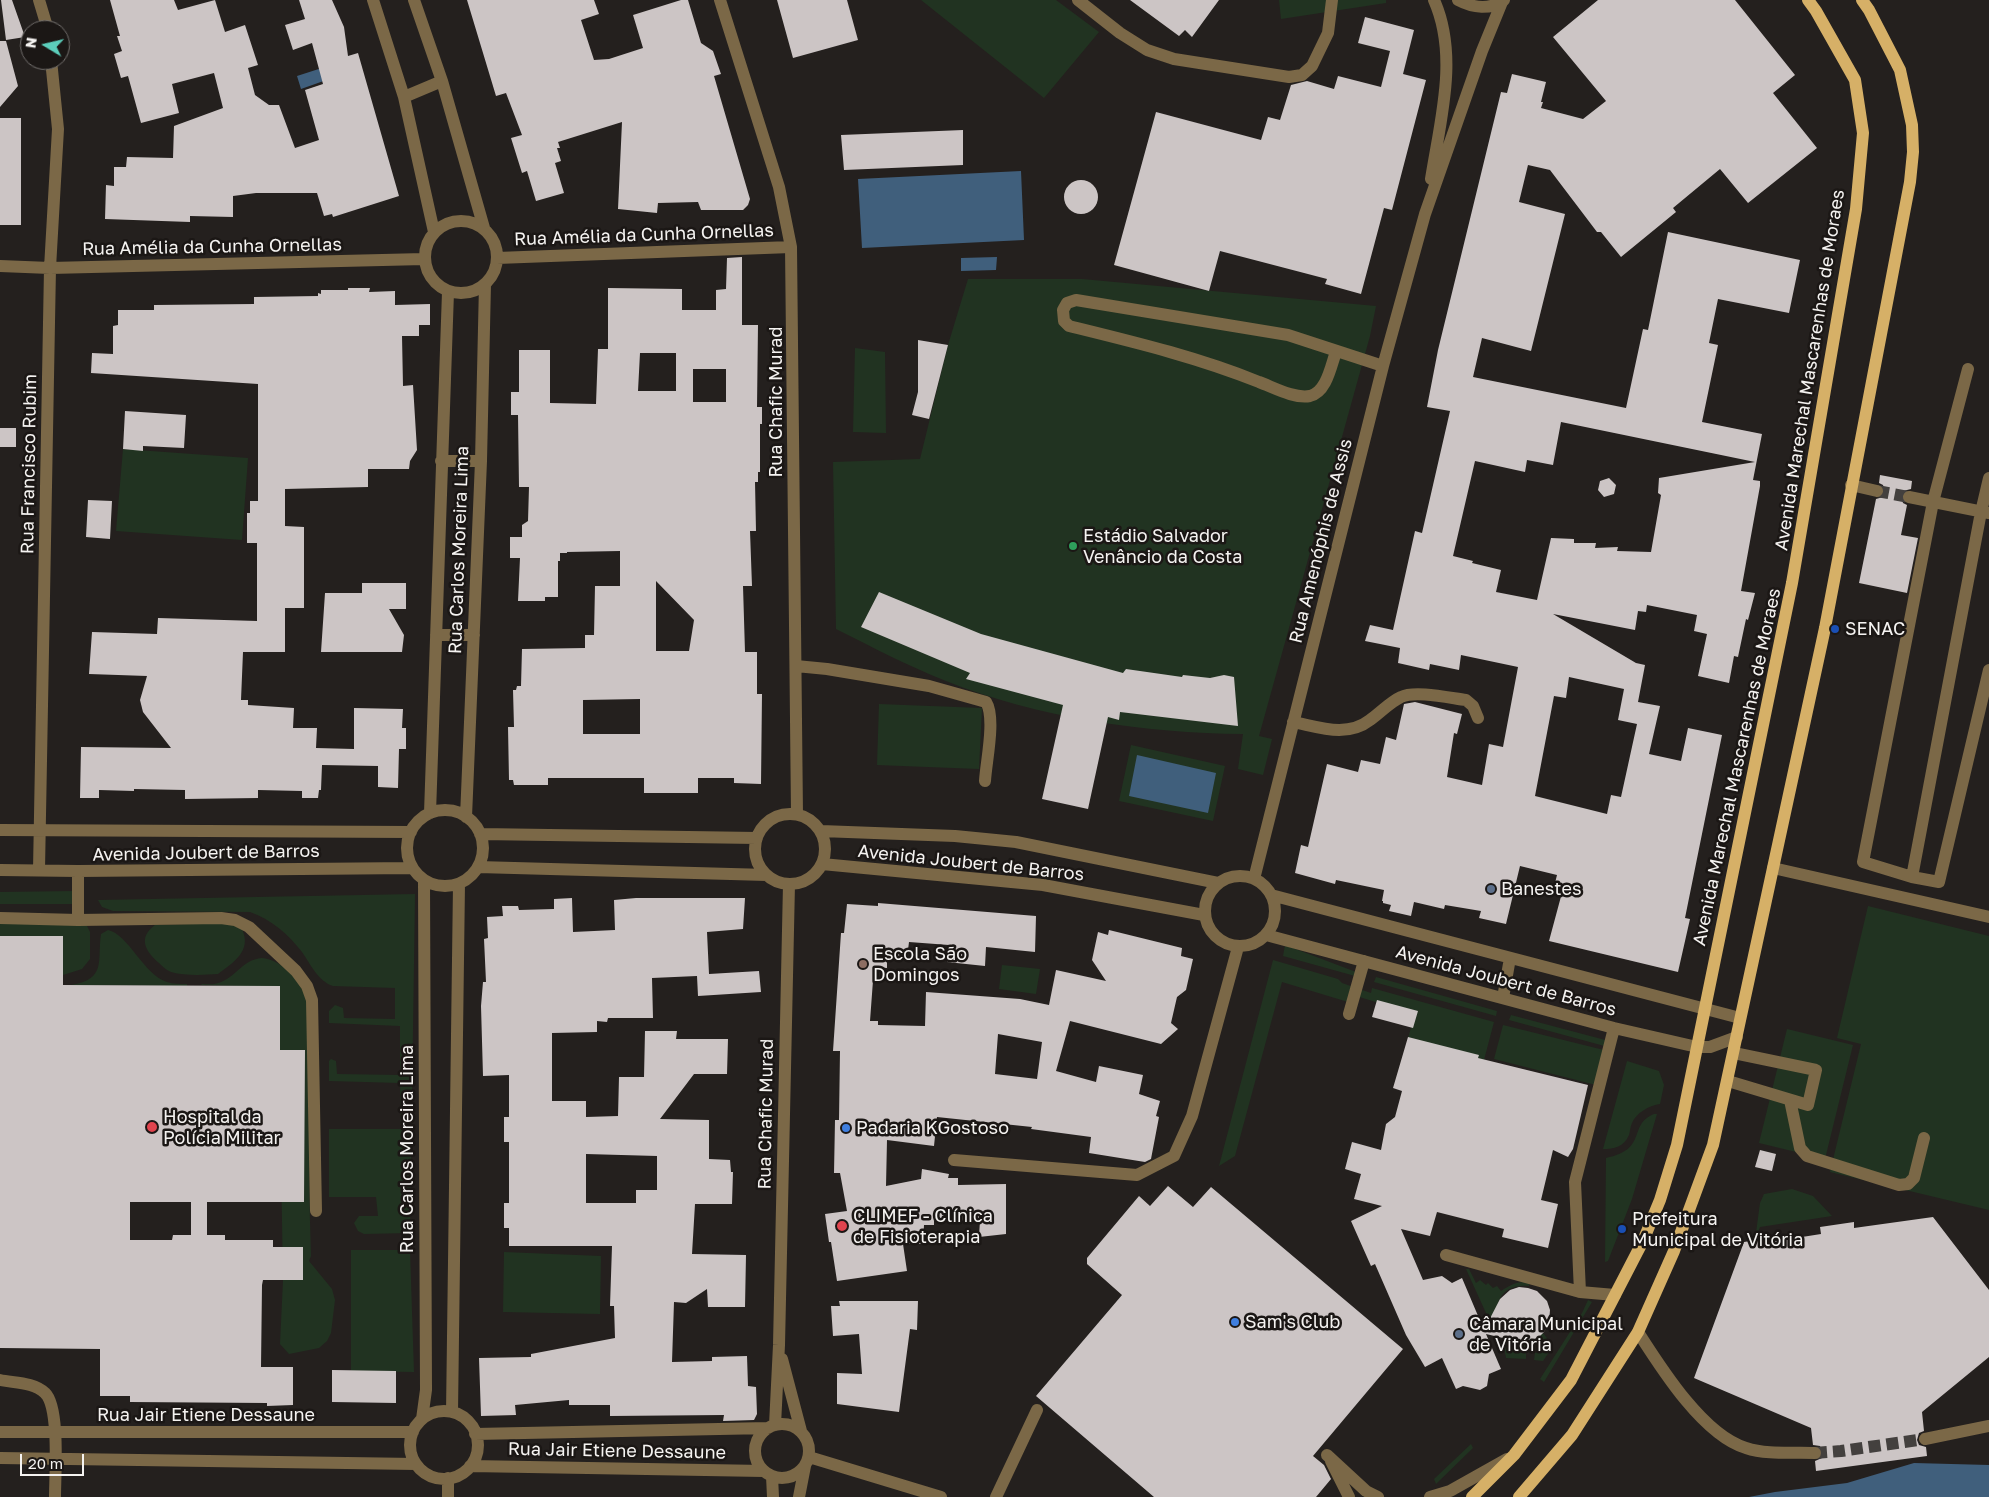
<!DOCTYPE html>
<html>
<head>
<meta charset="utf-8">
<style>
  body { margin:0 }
  #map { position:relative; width:1989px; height:1497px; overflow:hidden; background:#24201e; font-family:"Golos Text",sans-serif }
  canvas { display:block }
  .north { position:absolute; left:20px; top:20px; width:50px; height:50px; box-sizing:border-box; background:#1b1715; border:1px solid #726f6d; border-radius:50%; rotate:279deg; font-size:14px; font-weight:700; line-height:20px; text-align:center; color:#f5f3f1 }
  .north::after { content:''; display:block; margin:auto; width:18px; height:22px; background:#5ccebb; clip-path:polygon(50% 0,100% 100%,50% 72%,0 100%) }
  .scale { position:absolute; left:20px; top:1454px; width:64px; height:22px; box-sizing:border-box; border:2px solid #f5f3f1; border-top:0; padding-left:6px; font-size:15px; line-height:18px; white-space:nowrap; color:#f5f3f1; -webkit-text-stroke:4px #1b1715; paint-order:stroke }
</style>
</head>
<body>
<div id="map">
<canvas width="1989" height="1497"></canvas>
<div class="north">N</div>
<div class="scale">20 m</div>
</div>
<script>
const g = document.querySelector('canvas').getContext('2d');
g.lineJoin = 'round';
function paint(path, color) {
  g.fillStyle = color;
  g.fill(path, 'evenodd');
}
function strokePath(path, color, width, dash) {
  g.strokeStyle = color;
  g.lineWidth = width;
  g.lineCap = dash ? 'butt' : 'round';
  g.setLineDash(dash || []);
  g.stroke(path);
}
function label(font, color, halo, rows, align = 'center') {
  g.font = font + ' "Golos Text",sans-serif';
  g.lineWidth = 5;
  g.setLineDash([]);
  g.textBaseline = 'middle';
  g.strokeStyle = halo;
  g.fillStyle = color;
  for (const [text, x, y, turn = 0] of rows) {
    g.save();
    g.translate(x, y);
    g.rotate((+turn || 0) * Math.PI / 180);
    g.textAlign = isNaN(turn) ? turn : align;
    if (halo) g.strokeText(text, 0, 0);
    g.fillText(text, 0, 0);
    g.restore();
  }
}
const green = new Path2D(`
  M921,0H1056L1099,32L1044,98Z
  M1279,0H1386V3L1281,19Z
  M968,279H1082L1376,306L1370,336L1259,736L1272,739L1263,775L1238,769L1243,734C1145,733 1038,718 946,681C908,666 872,647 836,629L833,462L920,459L948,345Z
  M855,348L885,352L886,433L853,432Z
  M123,449L248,458L242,540L116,531Z
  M879,704L982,708L979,769L877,765Z
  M1131,745L1225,766L1213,821L1119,801Z
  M76,891L72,904H0V892Z
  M415,894L410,1233L364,1234L358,1231L354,1223L359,1216H378L376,1197H329V1129H401L400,1083L329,1081V1061L331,1059L336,1061L337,1074L400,1075V1026L329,1023V1011L335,1005L343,1008L344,1018L395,1019V988L333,986C318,981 311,965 302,952C288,934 272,920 250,912L113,911L102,907L98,900Z
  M1868,906L1989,936V1210L1830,1172L1861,1044L1837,1038Z
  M0,920L86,924L90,932V959L82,969L63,975L0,974Z
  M230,923L242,929C252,951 234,962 218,974C204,975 185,976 171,972C166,970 163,967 159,963C146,952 137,938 155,925Z
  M108,930C128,934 144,975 167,982C173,984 180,984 187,984V986L71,985C107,979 97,961 101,934Z
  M1285,945L1356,972L1355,976L1283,956Z
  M262,958C279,960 295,974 303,989C314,1011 309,1069 309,1095C309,1149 309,1202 311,1256L309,1261L332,1289L335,1300L331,1333L327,1341L319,1348L289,1354L280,1344L283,1280L278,987L201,985L202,984C207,984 213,985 218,983C236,978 241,960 262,958Z
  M1273,960L1338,979L1342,983L1371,993L1372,988L1494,1022L1484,1060L1408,1038L1415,1014L1356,996L1348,1002L1282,982L1235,1156L1219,1166Z
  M1002,965L1040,969L1036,994L999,989Z
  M1376,977L1497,1011L1496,1016L1374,982Z
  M1511,1015L1609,1041L1608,1047L1509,1020Z
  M1503,1025L1604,1050L1596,1085L1494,1059Z
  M1787,1029L1853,1045L1825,1159L1759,1143Z
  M1627,1061L1659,1071L1664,1085L1660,1104C1650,1105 1636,1113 1632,1123C1630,1127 1630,1132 1629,1135C1624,1147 1614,1149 1603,1149Z
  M1654,1114H1657L1632,1199L1608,1261L1605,1262L1606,1158C1649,1149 1627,1125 1654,1114Z
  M1792,1189L1813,1196L1832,1216L1760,1227L1755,1240L1760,1203L1764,1194Z
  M351,1250H410L414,1372L351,1371Z
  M504,1252L601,1256L600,1314L503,1312Z
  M1466,1269H1469L1476,1283L1480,1280L1486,1285L1488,1283L1493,1288L1497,1286L1501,1291C1510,1285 1518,1281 1529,1282V1286C1505,1284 1495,1298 1496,1321L1491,1324Z
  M1588,1300L1592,1302L1544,1382L1540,1379L1582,1313Z
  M1501,1330C1515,1345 1527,1346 1543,1333L1553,1346L1543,1361L1534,1360L1535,1353L1545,1350L1541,1342L1526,1347V1359L1506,1358Z
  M1471,1444L1473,1448L1436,1484L1434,1479Z`);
const water = new Path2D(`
  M328,66L332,78L301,89L297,76Z
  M1021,171L1024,240L862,248L858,179Z
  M997,257L996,270L961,271V258Z
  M1137,755L1216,773L1208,813L1129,796Z
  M1914,1463L1989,1465V1497H1749L1775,1492L1847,1483Z`);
const building = new Path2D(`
  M1,0H12L25,37L6,40Z
  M110,0H174L178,10L215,0L225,32L245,25L258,65L248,68L255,95L269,105H279L295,148L319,140L305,90L323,84L312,43L293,50L285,25L305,19L299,0H332L344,27L348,56L358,53L399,196L333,217L332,214L324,216L317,193H256L233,196V217L190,216V222L105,219L106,185L114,186V167H126L127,157L173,158L174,126L223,108L214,73L172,84L179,113L141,123L128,76L121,78L114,54L122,51L117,36H120Z
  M467,0H594L599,14L581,20L594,60L609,59L643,48L633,15L681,0H688L701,43L713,51L721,74L714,76L750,199L748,205L743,210H701L698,202L658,203L657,213L618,209L622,122L558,142L560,148H557L561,161L555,163L564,193L536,201L527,171L522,173L511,138L522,135L506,93L496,96Z
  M777,0H847L858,40L793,58Z
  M1130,0H1219L1192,37L1185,30L1179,36Z
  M1598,0H1735L1795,75L1773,93L1817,148L1748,203L1720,169L1673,208L1676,212L1621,257L1601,232H1597L1550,170L1528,165L1519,202L1565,214L1531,351L1482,338L1473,377L1626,408L1643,329L1648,330L1668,232L1800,260L1789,313L1718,299L1709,343L1718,345L1702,422L1762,434L1753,480L1760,481V486L1741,591L1755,593L1748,620L1746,619L1738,657L1734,656L1729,683L1698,676L1707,634L1694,631L1697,615L1647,605L1646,612L1638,611L1635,630L1553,614L1636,663L1645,665L1638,702L1660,706L1649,754L1681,761L1688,728L1722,735L1685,918L1690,919L1678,972L1549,941L1563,889L1554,887L1557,875L1520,866L1506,924L1479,918L1481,911L1445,905L1444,909L1414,902L1411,916L1389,911L1391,905L1383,903V901H1382L1384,890L1336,880L1335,884L1295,873L1301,845L1308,847L1327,764L1358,772L1361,760L1380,764L1386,737L1396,740L1404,704L1415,702L1462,714L1457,734L1454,733L1447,777L1482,785L1489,744L1503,747L1518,667L1461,655L1459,670L1430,664L1429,670L1398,663L1400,648L1365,641L1370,625L1393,630L1415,531L1422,533L1450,411L1427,407L1438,350L1501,92L1507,93L1512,74L1546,82L1541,102H1543L1541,108L1583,119L1606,101L1553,37ZM1561,422L1755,462L1659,478L1658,493L1661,495L1651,552L1617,551L1618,547L1595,548L1596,543H1574V539L1551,538L1537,600L1496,592L1501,570L1472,563L1473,561L1453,556L1475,461L1525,472L1527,460L1553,465ZM1569,677L1624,689L1618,720L1637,724L1621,797L1611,795L1607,814L1535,796L1554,696L1566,698Z
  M1365,17L1414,30L1403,74L1426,80L1392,210L1384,208L1361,294L1325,284L1327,279L1220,251L1209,291L1114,265L1156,112L1261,140L1268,117L1280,120L1291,85L1307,81L1334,89L1338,76L1381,87L1390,51L1358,43Z
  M0,41H6L18,86L0,107Z
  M0,118H21V225H0Z
  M963,130V165L844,170L841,135Z
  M1064 197a17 17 0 1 1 34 0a17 17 0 1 1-34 0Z
  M742,257V325H758L757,407H762V424H760V472H758V482H755L756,531H750L752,586H743L745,652H757V694H762L761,784L734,783V778H698V793H644V778H548V785H514L513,780H509L508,727H514L513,690H516L517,686H521L522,649L585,648V635H594L595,586H620V551L567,552V553H560V561H558V597H545V601H518L520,558H510V537H522V525L528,521L529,487H519L518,415H511V392H519V350H550V403L596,404L598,349H608V288L682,289V310H716V290L726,289L727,258ZM640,353H676V391H638ZM693,369H726V402H693ZM656,581L694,620L689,651H656ZM640,699V734H583V700Z
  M348,288H370L369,292L395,291V305L430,304V325H419V336H402L403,386L413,385L417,450L410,461L409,469H368V487L285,489V526L304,527V608H285V652H243L241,700H248V705L294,708L293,728H317L316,748L354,749V708L403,709L402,728H406V749H399L398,788L378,787V766L322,765L321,790H319L318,798H302V791L258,790V798L185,799V790L134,789V791L99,790V798H80L81,747L171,748L143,712L140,700L147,676L89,674L92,632L157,634L158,618L257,621V543H247V513H250V501H258V384L91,373L92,353L113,354V326L118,325V310H154V305L254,304V297L318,296V293L321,294V290H348Z
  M918,340L948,345L929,419L912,415L918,392Z
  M125,411L186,415L184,448L143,446V451L123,449Z
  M0,428H16V447H0Z
  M1880,475L1912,481L1911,489L1903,491L1901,496L1903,503L1907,505L1901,535L1918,538L1907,593L1859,583L1876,499L1883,497L1885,492L1883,485L1879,483Z
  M1609,478L1616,485L1614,494L1604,497L1598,490L1600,481Z
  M88,500L112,501L110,539L86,537Z
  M362,583H406V609H389L404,635L402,652H321L325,593H362Z
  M879,592L981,634L1123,673L1126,669L1182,677L1183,675L1210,678L1224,675L1234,677L1238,726L1120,712L1119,720L1108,717L1088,809L1042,799L1063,705L966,679L970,673L861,627Z
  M572,898L573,932L615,930L614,900L636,898H745L743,929L707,932L709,974L759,971L761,992L698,996L697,976L652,978L653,1018H608L607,1022L597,1021V1032L552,1033V1101H586V1117L618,1116L619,1077H644L645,1031H677L676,1039H728L727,1074H694L660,1119L709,1120V1159L730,1160L731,1172H733L732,1204H695L692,1254L746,1255L745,1307H708L707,1289L686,1303L674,1302L672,1362L712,1361V1357L747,1356L748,1386L756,1387L757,1414L754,1420L723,1421L724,1415L610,1416V1405H569V1400L515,1405L516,1415L481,1416L479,1358L531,1357V1354L615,1338L614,1306H610L612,1246H509V1228H504V1203H509V1142H504V1117H509V1075L483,1076L481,1006L483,982H486L484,939L488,938L487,917L503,916L502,906H518L519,910L554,909V899ZM586,1154L657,1156V1190H636V1203H586Z
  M878,903L1036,916L1035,952L986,947L985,966L947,962L949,945L909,942L907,958L887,956V968L874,967L870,1021H878V1025L925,1026L926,992L1020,999L1049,1005L1056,970L1106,981L1092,960L1098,932L1108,935L1109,930L1182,948L1181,956L1193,959L1186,990L1177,997L1171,1023L1178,1029L1161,1044L1070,1021L1056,1071L1096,1082L1099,1066L1143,1075L1139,1094L1160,1101L1156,1116L1159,1117L1151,1159L1145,1162L1089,1153L1091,1137L1031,1129L1032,1127L937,1117L934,1146L887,1140L886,1186L921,1179L922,1169L949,1174L948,1178H958V1185L1006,1184V1234L979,1237L980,1220L934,1221V1225H924L923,1244H903L907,1271L837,1281L831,1242H829L825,1214L847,1211L840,1173H834L835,1120H839L840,1051H833L841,933H844L847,904L878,906ZM998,1034L1042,1042L1037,1079L995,1074Z
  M0,936H63V985L280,986V1050H305L304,1202H207V1235H225V1240H273V1247H303V1280H263L262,1285L261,1367H293V1405L267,1406V1403L130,1402V1396H100V1349L0,1348ZM130,1202H191V1235H173L172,1240H130Z
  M1377,1000L1418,1011L1413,1028L1372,1017Z
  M1408,1037L1479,1055L1478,1058L1588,1085L1573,1149L1568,1157L1553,1150L1541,1200L1558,1204L1548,1248L1502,1237L1504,1229L1437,1212L1430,1236L1401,1229L1423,1280L1442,1276L1452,1283L1462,1278L1484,1330L1500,1299L1510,1290L1519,1287L1528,1288L1537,1291L1547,1301L1550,1310L1549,1323L1544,1332L1538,1338L1529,1341L1520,1342L1486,1334L1501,1369L1489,1374L1487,1386L1480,1390L1463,1386L1456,1389L1442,1358L1425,1367L1406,1335L1375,1264L1371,1266L1351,1221L1382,1206L1354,1199L1361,1174L1345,1169L1352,1142L1381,1150L1386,1124L1395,1117L1402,1091L1393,1088Z
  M1760,1150L1776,1154L1772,1171L1755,1167Z
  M1168,1186L1193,1207L1211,1187L1403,1349L1313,1456L1324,1465L1331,1479L1316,1497H1154L1036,1396L1122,1295L1087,1264V1258L1139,1196L1150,1206Z
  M1933,1217L1989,1290V1357L1922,1412L1924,1431L1919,1433L1917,1440L1919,1445L1926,1447L1927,1456L1816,1471L1815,1461L1822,1458L1823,1453L1820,1446L1813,1445L1811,1428L1694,1378L1744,1242L1763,1239L1764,1243L1821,1234L1820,1227L1854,1222V1228Z
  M839,1301H918L917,1330L910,1329L899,1412L837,1404V1373L862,1374L859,1334L833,1336L831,1306H840Z
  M332,1370L396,1371V1403L332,1402Z`);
const minorTunnel = new Path2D(`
  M1877,491L1909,497
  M1815,1453L1841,1451L1925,1439`);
const minor = new Path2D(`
  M39,0L48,30
  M373,0L404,97L434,232
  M414,0L442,81L484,228
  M720,0L779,187L791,247L797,814
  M1078,0L1120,33L1147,50L1174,59L1289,77L1302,75L1312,66L1328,33L1332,0
  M1458,0C1473,8 1490,10 1504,0
  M404,97L442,81
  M1431,179C1440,121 1459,56 1434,0
  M425 257a36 36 0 1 1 72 0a36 36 0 1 1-72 0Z
  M497,258L791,247
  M0,266L50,268L424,259
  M1336,352C1331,365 1327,392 1310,396C1294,399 1273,387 1259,382C1197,357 1134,342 1069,326L1064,321L1063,310L1067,303L1076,300L1288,335L1383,366
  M1968,369L1933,502L1863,862L1912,877L1939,882L1989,670
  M441,461H481
  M1851,485L1877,491
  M1909,497L1989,513
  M436,635H474
  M796,666L827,669L929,686L986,702C996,718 986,762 985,781
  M1293,722C1319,727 1347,738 1370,720C1380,713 1390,702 1401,697C1415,690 1450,698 1466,700L1473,706L1478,718
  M407 848a38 38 0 1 1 76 0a38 38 0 1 1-76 0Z
  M430,813L448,292
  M755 849a35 35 0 1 1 70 0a35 35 0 1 1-70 0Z
  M466,817L481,461L485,284
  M0,830L411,832
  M821,831L955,836L1016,842L1218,883
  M480,834L757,838
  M822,864L1043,885L1204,915
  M478,867L767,875
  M1773,868L1989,917
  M0,870L78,871L412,868
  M39,870L50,268L58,129L51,60
  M78,871V920
  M1205 911a35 35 0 1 1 70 0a35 35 0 1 1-70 0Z
  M1912,877L1981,512L1989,478
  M1254,879L1383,366L1425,214L1482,51L1502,2
  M1271,895L1740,1018
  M0,918L78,920L221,918L235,920L249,927L296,971L307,986L312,1000L316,1211
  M1266,935L1614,1028L1697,1047H1710L1737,1037
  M1503,998L1510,958
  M1349,1014L1364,961
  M1728,1081L1808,1105L1816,1070L1734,1053
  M1790,1100L1800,1148L1807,1156L1899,1185L1908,1184L1914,1178L1924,1138
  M954,1160L1137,1175L1174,1156L1192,1116L1238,947
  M1446,1255L1580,1292L1615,1295
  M1580,1292L1575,1182L1614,1028
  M1638,1332C1661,1368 1703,1435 1746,1448C1767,1455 1793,1452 1815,1453
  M782,1359L801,1431
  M0,1380C14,1383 34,1382 45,1393C60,1407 55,1476 55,1497
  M410 1445a34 34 0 1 1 68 0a34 34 0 1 1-68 0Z
  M452,1412L459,884
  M422,1419L426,1390L424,880
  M755 1451a27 27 0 1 1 54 0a27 27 0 1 1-54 0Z
  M775,1425L779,1345L789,884
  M0,1432H413
  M475,1434L768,1428
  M1925,1439L1989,1426
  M1327,1455L1366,1491L1378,1497
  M809,1457L941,1497
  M0,1458L416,1464
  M1331,1461L1349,1497
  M470,1466L764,1471
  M772,1476L773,1497
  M448,1497V1478
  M799,1497L805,1466
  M996,1497L1037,1410
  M1430,1497L1450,1491L1507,1459`);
const major = new Path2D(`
  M1472,1497L1514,1455L1571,1380L1643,1241L1660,1200L1677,1145L1792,583L1856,209L1863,133L1855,80L1816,11L1808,0
  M1519,1497L1572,1435L1638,1332L1674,1251L1713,1145L1825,628L1910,182L1913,152L1912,125L1900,70L1869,10L1862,0`);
const markers = [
  [1073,546,5,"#2e9e5b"],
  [1835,629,5,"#1a4fb4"],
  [1491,889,5,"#5c6f8a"],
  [863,964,5,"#8d6e63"],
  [152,1127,6,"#e0444e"],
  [846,1128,5,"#3f7fe0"],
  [842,1226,6,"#e0444e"],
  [1622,1229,5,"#1a4fb4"],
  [1235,1322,5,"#3f7fe0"],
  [1459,1334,5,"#5c6f8a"]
];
const streetNames = [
  ["Rua Amélia da Cunha Ornellas",644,235,-2],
  ["Rua Amélia da Cunha Ornellas",212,247,-1],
  ["Avenida Marechal Mascarenhas de Moraes",1810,370,-81],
  ["Rua Chafic Murad",776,402,-90],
  ["Rua Francisco Rubim",29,464,-89],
  ["Rua Amenóphis de Assis",1321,541,-76],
  ["Rua Carlos Moreira Lima",459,550,-88],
  ["Avenida Marechal Mascarenhas de Moraes",1737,767,-78],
  ["Avenida Joubert de Barros",206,853,-1],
  ["Avenida Joubert de Barros",971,863,6],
  ["Avenida Joubert de Barros",1506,981,15],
  ["Rua Chafic Murad",766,1114,-89],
  ["Rua Carlos Moreira Lima",407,1149,-90],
  ["Rua Jair Etiene Dessaune",206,1415],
  ["Rua Jair Etiene Dessaune",617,1451,1]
];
const poiNames = [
  ["Estádio Salvador",1083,536],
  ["Venâncio da Costa",1083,557],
  ["SENAC",1845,629],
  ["Banestes",1501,889],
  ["Escola São",873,954],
  ["Domingos",873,975],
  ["Hospital da",163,1117],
  ["Polícia Militar",163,1138],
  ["Padaria KGostoso",856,1128],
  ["CLIMEF - Clínica",853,1216],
  ["de Fisioterapia",853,1237],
  ["Prefeitura",1632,1219],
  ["Municipal de Vitória",1632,1240],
  ["Sam's Club",1245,1322],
  ["Câmara Municipal",1469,1324],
  ["de Vitória",1469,1345]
];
paint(green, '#213321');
paint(water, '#405f7c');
paint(building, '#ccc5c5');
strokePath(minorTunnel, '#43403e', 12, [12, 6]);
strokePath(minor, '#7b6847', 12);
strokePath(major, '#d6b067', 12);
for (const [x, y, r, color] of markers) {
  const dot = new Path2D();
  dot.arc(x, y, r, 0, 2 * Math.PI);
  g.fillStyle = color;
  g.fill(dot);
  strokePath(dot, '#1b1715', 2);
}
label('18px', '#f5f3f1', '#1b1715', streetNames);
label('18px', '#f5f3f1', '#1b1715', poiNames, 'left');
</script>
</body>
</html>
